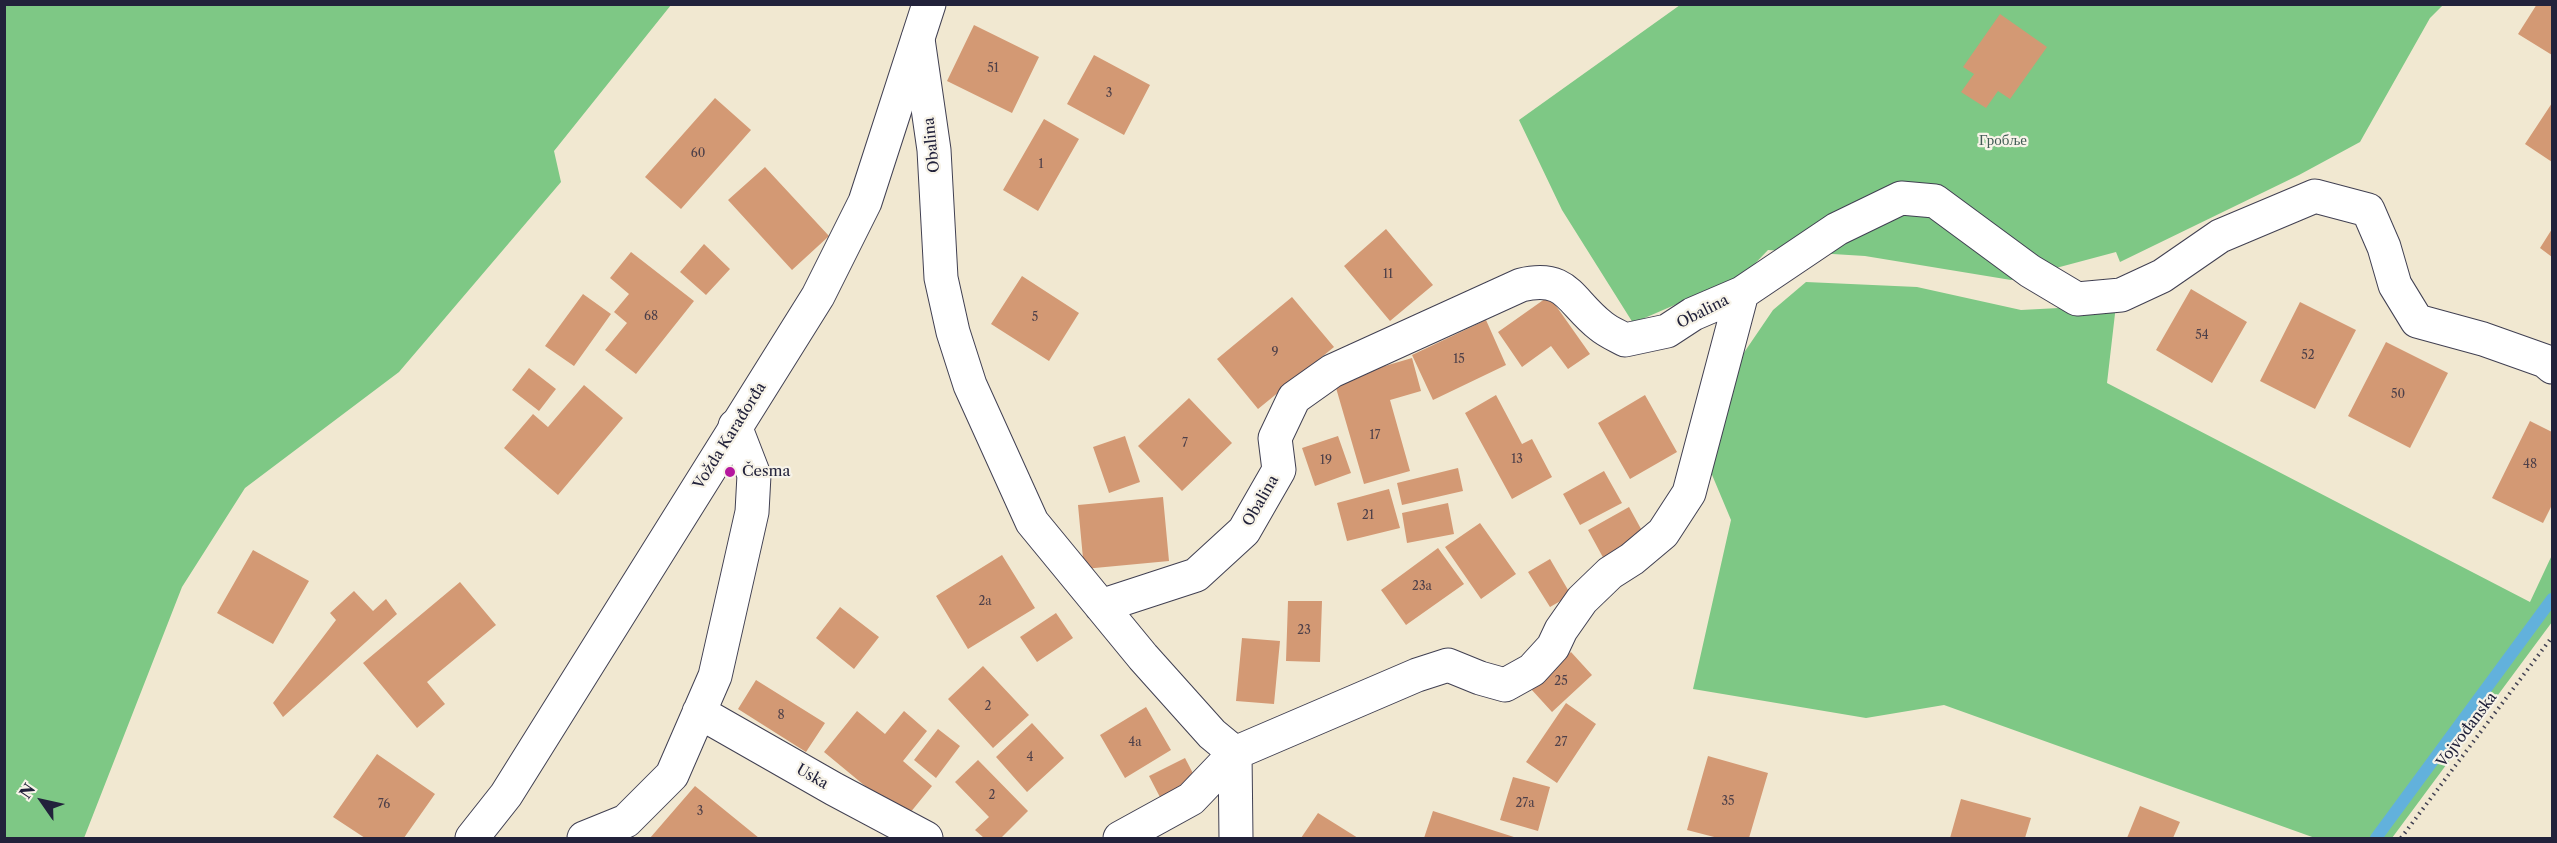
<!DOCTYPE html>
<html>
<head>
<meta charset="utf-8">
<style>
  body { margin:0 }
  #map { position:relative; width:2557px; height:843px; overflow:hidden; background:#f1e8d1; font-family:"Libre Caslon Text",serif }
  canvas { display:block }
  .frame { position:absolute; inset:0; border:6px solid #22223b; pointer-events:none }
  .north { position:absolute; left:12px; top:771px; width:60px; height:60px; -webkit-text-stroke:4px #f7f3e8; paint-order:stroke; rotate:304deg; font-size:16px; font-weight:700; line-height:24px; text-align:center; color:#22223b }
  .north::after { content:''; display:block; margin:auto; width:21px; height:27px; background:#22223b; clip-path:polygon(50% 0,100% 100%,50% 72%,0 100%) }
</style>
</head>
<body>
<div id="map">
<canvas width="2557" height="843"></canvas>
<div class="frame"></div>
<div class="north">N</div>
</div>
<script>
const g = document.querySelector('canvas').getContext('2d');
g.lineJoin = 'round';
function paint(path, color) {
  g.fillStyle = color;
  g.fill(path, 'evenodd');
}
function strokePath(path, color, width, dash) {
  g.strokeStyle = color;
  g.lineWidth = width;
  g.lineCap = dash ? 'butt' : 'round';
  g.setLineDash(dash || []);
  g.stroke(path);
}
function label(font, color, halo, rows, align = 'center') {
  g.font = font + ' "Libre Caslon Text",serif';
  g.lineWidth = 4.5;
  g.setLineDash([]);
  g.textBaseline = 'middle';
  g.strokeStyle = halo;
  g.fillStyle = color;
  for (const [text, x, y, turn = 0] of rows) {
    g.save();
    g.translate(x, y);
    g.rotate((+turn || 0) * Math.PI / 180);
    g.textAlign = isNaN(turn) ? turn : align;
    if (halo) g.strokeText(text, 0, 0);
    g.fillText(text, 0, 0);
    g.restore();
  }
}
const green = new Path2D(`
  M5,4L671,5L554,151L561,182L399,372L245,488L182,587L84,838H5Z
  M1680,5H2443L2430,18L2360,142L2299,175L2120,262L2116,252L2011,280L1865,256L1768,250L1744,275L1633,323L1562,210L1519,120Z
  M1806,282L1917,287L2021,310L2116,305L2107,383L2530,602L2552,555V622L2392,838H2315L1944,705L1866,718L1693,689L1731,520L1710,470L1741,357L1773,310Z`);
const stream = new Path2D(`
  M2376,838L2552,599`);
const building = new Path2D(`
  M2537,4H2552V55L2518,34Z
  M2000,14L2047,47L2010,99L1998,91L1986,108L1961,92L1974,74L1963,67Z
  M974,25L1039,57L1012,113L947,81Z
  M1094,55L1150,85L1124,135L1067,104Z
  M715,98L751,130L681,209L645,177Z
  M2552,103V162L2525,144Z
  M1044,119L1079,139L1038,211L1003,190Z
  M765,167L829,236L792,270L728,200Z
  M1386,229L1433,285L1390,321L1344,266Z
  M2552,229V257L2540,248Z
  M704,244L730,269L706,295L680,272Z
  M631,252L694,301L636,374L605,350L627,323L614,312L629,294L610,278Z
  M1022,276L1079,313L1049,361L991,324Z
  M2191,289L2247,322L2212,383L2156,350Z
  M583,294L611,314L574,366L545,346Z
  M1549,296L1590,354L1568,369L1551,346L1522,367L1498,332Z
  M1292,297L1334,347L1258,409L1217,359Z
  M2300,302L2356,330L2315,409L2260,381Z
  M1486,320L1506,365L1433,400L1412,355Z
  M2386,342L2448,373L2410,448L2348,416Z
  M1412,358L1421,391L1390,400L1410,471L1364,484L1334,381Z
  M529,368L556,389L539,411L512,390Z
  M584,385L623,418L558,495L504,448L533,414L548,427Z
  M1496,395L1522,444L1532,439L1552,477L1512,499L1465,413Z
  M1645,395L1677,452L1630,479L1598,423Z
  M1189,398L1232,443L1182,491L1138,446Z
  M2530,421L2552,432V505L2543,523L2492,498Z
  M1125,436L1140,482L1109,493L1093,447Z
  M1338,436L1351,473L1315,486L1302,448Z
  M1458,468L1463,491L1402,505L1397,483Z
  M1604,471L1622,503L1580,525L1563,494Z
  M1389,489L1400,528L1347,541L1337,503Z
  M1163,497L1169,561L1084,569L1078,505Z
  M1448,503L1454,534L1407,543L1402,513Z
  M1629,507L1646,538L1605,561L1588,530Z
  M1480,523L1516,574L1481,599L1445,547Z
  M1438,548L1464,584L1406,625L1381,590Z
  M253,550L309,581L273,644L217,613Z
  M1002,555L1035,608L968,649L936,596Z
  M1550,559L1571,595L1550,607L1528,572Z
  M460,582L496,625L427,682L445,704L417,728L363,663Z
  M354,591L373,611L386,599L397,614L283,717L273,703L336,620L330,613Z
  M1288,601H1322L1320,662L1286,661Z
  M840,607L879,637L854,669L816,638Z
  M1056,613L1073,638L1037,662L1020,637Z
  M1242,638L1280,641L1274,704L1236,701Z
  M1571,652L1592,675L1552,712L1531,689Z
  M983,666L1029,715L993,748L948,699Z
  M756,680L825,723L806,752L738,709Z
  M1566,703L1596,724L1557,783L1526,762Z
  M1146,707L1171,750L1125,778L1100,735Z
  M857,711L885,734L904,711L927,731L903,761L932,786L905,819L824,752Z
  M1032,723L1064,758L1027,792L996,757Z
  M938,729L960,746L936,778L914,760Z
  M377,754L435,794L404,838H365L333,817Z
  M1708,756L1768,773L1749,838H1718L1687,830Z
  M1185,758L1198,783L1162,801L1149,776Z
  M978,760L1028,811L1001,838H984L975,830L989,817L955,782Z
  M1513,777L1550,787L1538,831L1500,820Z
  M695,786L759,838H650Z
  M1961,799L2031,818L2025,838H1950Z
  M2140,806L2180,822L2173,838H2127Z
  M1433,811L1517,838H1424Z
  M1318,813L1358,838H1301Z`);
const path = new Path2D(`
  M2401,838L2552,637`);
const minor = new Path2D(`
  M918,39L934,150L941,278L953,332L970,385L1032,522L1143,657L1212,734L1235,753L1236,838
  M1101,606L1196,575L1244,531L1279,470L1275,438L1294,398L1332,371L1521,285C1568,274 1569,301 1601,326C1608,332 1618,336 1625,340L1667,331L1693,314L1742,293L1837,229L1901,198L1935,201L2030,271L2077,299L2121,295L2162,276L2220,236L2315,196L2368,210L2384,247L2395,285L2417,321L2483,339L2545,361L2552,367
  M699,712L834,789L926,838
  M584,838L626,821L672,775L715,676L752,512L754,475L735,426
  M1120,838L1191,799L1235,753L1417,675L1448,665L1480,678L1505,685L1532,670L1553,647L1561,630L1582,600L1610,573L1632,559L1663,533L1689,493L1742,293`);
const tertiary = new Path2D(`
  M472,838L506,795L818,296L865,202L929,4`);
const markers = [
  [730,472,6,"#b5179e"]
];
const numberNames = [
  ["51",993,69],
  ["3",1109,94],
  ["60",698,154],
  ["1",1041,165],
  ["11",1388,275],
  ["68",651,317],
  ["5",1035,318],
  ["54",2202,336],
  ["9",1275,353],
  ["52",2308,356],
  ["15",1459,360],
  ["50",2398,395],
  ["17",1375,436],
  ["7",1185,444],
  ["13",1517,460],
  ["19",1326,461],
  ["48",2530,465],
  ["21",1368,516],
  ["23a",1422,587],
  ["2a",985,602],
  ["23",1304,631],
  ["25",1561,682],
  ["2",988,707],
  ["8",781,716],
  ["4a",1135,743],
  ["27",1561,743],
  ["4",1030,758],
  ["2",992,796],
  ["35",1728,802],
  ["27a",1525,804],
  ["76",384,805],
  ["3",700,812]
];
const parkNames = [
  ["Гробље",2003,141]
];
const streetNames = [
  ["Obalina",932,145,-96],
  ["Obalina",1703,312,-27],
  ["Vožda Karađorđa",730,436,-58],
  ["Obalina",1261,501,-60],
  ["Vojvođanska",2467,730,-53],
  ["Uska",812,777,30]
];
const poiNames = [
  ["Česma",742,472]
];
paint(green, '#7ec885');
strokePath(stream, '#62b1dc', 12);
paint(building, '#d39974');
strokePath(minor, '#414052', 35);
strokePath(tertiary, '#414052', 35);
strokePath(path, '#414052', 4, [1.5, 4.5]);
strokePath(minor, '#fff', 33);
strokePath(tertiary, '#fff', 33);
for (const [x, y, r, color] of markers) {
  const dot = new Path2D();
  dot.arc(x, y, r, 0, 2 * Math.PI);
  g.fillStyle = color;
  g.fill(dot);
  strokePath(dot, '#f7f3e8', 2);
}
label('12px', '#4e4049', null, numberNames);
label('15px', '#425c55', '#f7f3e8', parkNames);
label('15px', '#22223b', '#f7f3e8', streetNames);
label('15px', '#22223b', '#f7f3e8', poiNames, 'left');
</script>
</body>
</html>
